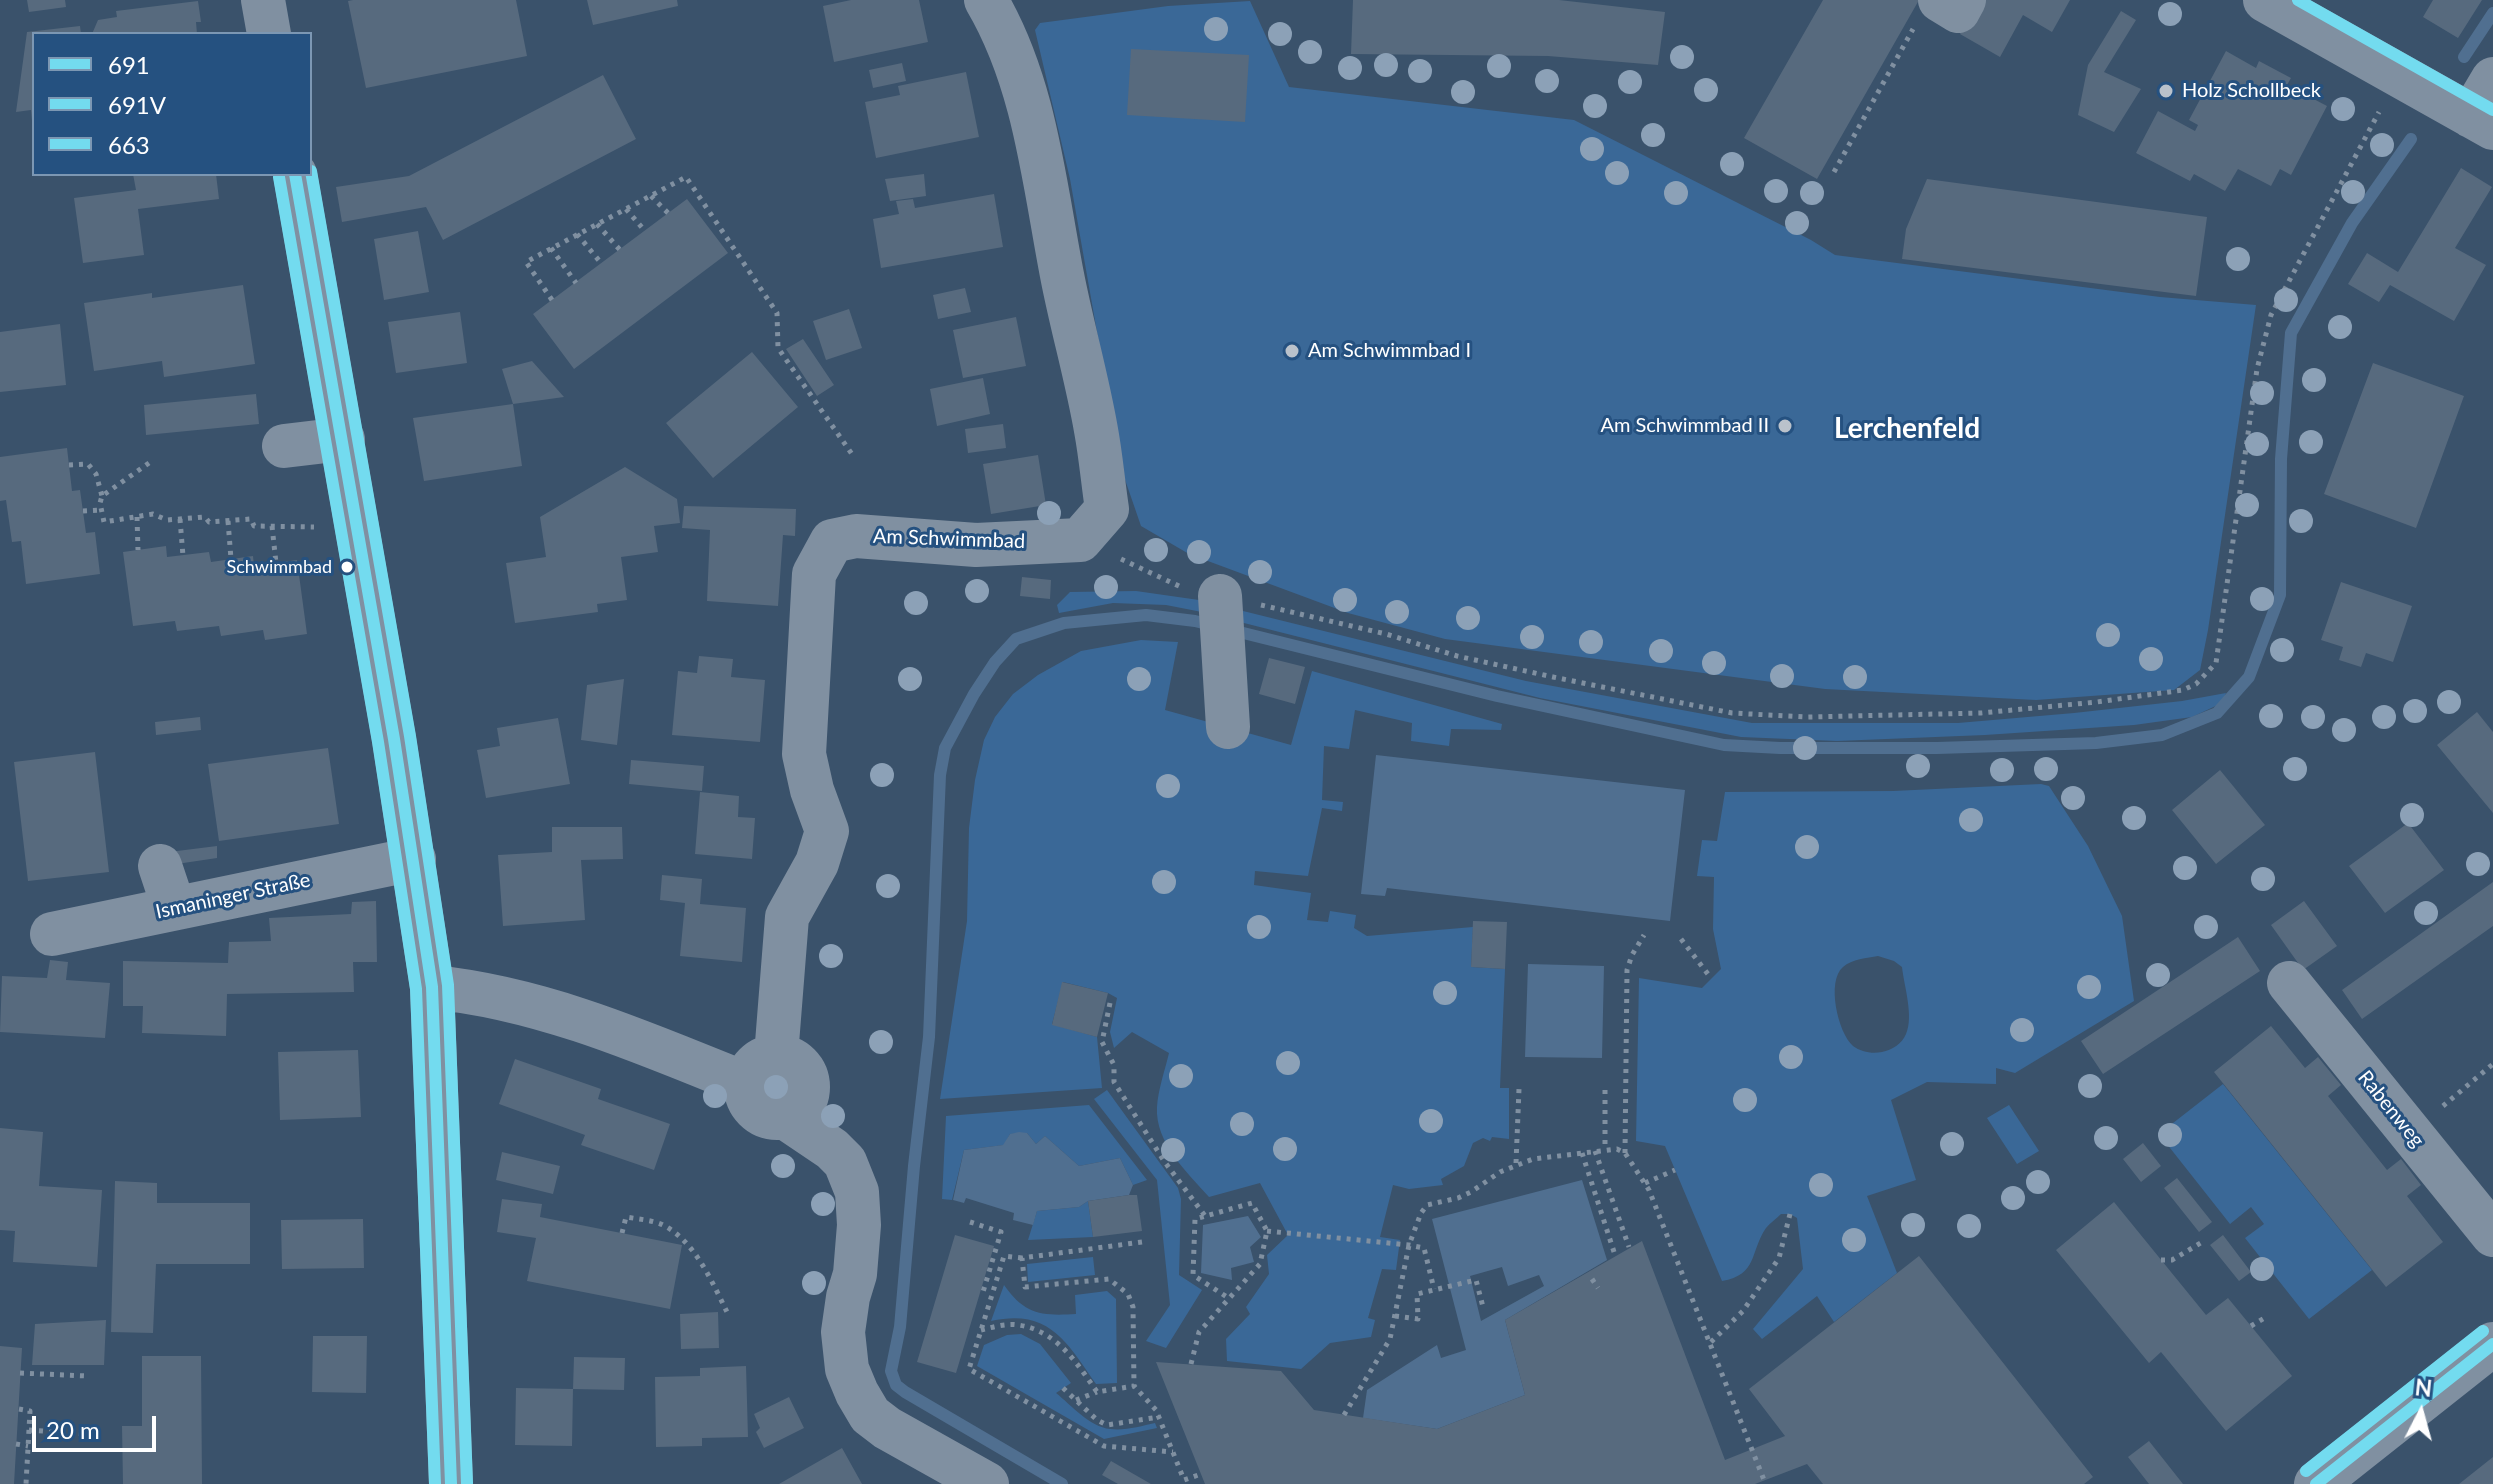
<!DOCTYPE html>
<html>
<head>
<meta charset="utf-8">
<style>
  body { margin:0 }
  #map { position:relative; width:2493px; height:1484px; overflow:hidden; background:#3a526b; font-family:Lato,sans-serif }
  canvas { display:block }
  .legend { position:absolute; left:32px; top:32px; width:280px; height:144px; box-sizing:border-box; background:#255180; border:2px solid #7c97b3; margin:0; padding:10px 14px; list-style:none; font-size:24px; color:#fff }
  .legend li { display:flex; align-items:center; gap:16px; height:40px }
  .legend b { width:40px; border:2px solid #7c97b3 }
  .north { position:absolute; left:2381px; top:1372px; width:80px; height:80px; -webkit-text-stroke:6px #255180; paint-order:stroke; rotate:6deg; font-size:22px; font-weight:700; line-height:32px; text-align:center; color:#fff }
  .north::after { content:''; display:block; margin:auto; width:28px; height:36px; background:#fff; clip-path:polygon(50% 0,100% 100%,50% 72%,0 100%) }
  .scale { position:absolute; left:32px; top:1416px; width:124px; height:36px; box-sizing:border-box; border:4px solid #fff; border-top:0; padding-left:10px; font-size:24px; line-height:28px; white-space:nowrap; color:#fff; -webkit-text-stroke:6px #255180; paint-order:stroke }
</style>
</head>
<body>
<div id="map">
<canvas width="2493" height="1484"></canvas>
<ul class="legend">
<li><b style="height:10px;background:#73dbef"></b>691</li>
<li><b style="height:10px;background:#73dbef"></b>691V</li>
<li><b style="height:10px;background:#73dbef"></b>663</li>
</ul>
<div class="north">N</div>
<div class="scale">20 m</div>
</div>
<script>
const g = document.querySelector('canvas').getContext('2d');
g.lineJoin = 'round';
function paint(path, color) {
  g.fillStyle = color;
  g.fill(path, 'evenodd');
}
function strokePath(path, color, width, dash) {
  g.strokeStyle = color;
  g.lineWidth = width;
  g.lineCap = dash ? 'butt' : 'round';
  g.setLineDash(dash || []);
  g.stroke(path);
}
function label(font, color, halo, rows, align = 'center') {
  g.font = font + ' Lato,sans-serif';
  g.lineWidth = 6;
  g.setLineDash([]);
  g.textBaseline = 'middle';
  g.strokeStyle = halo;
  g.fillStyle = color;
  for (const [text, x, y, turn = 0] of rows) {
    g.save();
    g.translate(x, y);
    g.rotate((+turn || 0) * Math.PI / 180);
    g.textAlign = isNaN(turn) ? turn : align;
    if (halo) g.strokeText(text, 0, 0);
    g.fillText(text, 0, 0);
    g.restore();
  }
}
const green = new Path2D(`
  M1250,1L1289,87L1574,120L1811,240L1835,255L2160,297L2256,305L2208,630L2200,670L2174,690L2036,700L1825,689L1445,639L1348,613L1189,554L1141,526L1121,468L1070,179L1035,30L1040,23L1168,6Z
  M1136,591L1206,601L1207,613L1166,605L1113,603L1059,613L1057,605L1070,592Z
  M1239,610L1526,681L1752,723H1958L2074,713L2182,701L2226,693L2222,703L2192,717L2134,725L1985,735L1837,741L1741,737L1540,698L1240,622Z
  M1141,640L1178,642L1165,710L1291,745L1312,671L1502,724L1501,730L1451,729L1449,746L1411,741L1412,723L1355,710L1349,749L1324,746L1322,800L1343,802L1342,811L1322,808L1308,876L1255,871L1254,885L1311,893L1307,920L1328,922L1330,911L1356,915L1354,928L1367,936L1473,927L1471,967L1505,969L1500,1088H1509V1139L1492,1137L1490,1141L1483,1138L1473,1143L1464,1166L1441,1179L1443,1185L1409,1189L1393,1185L1380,1237L1400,1240L1396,1270L1382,1269L1368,1318L1375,1320L1371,1337L1330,1343L1301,1369L1227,1361L1226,1339L1250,1314L1246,1307L1269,1274L1267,1255L1288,1235L1260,1183L1209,1197C1187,1172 1155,1143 1157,1107C1158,1090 1165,1070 1169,1053L1132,1032L1114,1048L1110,1032L1117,998L1108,993L1063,982L1052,1024L1097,1037L1102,1088L940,1099L967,921L969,828L975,780L984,740L995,717L1013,694L1038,675L1081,651Z
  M2041,784L2049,786L2088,846L2122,916L2134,1001L2015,1073L1996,1068V1084L1927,1082L1891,1100L1916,1180L1867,1196L1897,1273L1834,1322L1817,1296L1762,1339L1753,1329L1803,1269L1797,1218L1790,1214H1781C1777,1218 1770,1223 1766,1228C1750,1251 1758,1275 1722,1281L1665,1146L1636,1141L1639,978L1702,988L1721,969L1713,929L1714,877L1697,876L1702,840L1717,841L1725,792L1893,791ZM1878,956L1894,961L1902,967C1904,986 1914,1016 1906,1034C1902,1044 1892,1050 1882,1052C1872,1054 1861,1052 1853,1046C1838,1033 1826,981 1843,967C1852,959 1867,958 1878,956Z
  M2223,1084L2372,1270L2309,1319L2245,1238L2264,1224L2251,1207L2230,1224L2159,1134Z
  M1107,1090L1178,1188L1181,1199L1179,1275L1202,1290L1166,1348L1146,1341L1170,1305L1157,1180L1094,1099Z
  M1089,1105L1147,1180L1133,1185L1120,1158L1079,1166L1045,1136L1036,1144L1027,1133L1010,1134L1004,1145L964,1150L952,1200L942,1199L946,1116Z
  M2009,1105L2039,1151L2017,1164L1987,1118Z
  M1088,1201L1093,1237L1028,1240L1037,1211L1079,1207Z
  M1093,1257L1095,1275L1028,1282L1027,1264Z
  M1004,1285C1025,1315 1042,1316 1076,1314L1075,1295L1107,1291L1116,1299L1117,1383L1096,1384C1067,1342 1049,1308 991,1321Z
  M1021,1334L1040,1344L1071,1383L1056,1393C1071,1405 1090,1427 1110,1429C1125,1431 1141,1426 1155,1423L1157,1428L1104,1439L977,1366L984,1345L1007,1335Z`);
const water = new Path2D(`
  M1376,755L1685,790L1670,921L1387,888L1385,896L1361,894Z
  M1528,964L1604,966L1602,1058L1525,1057Z
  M1019,1132L1027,1133L1036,1144L1045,1136L1079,1166L1120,1158L1133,1185L1129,1195L1088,1201L1079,1207L1037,1211L1033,1225L1013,1220L1014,1213L966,1198L964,1203L953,1200L964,1150L1003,1145L1010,1134Z
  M1582,1180L1607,1260L1505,1320L1525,1395L1437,1429L1363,1418L1367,1390L1437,1345L1441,1358L1466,1350L1432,1219ZM1502,1267L1508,1286L1539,1275L1544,1286L1481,1321L1470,1276Z
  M1248,1216L1261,1237L1250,1247L1254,1262L1231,1268L1232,1280L1201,1273L1203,1225Z`);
const stream = new Path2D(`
  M2464,57L2493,13
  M1062,1484L905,1392L896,1385L891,1371L900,1327L914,1166L929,1037L940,775L945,748L974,694L995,662L1016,639L1064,623L1146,615L1195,621L1497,696L1724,745L1780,748H1937L2096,743L2162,735L2217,713L2249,677L2280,595L2281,459L2291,333L2352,223L2411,139`);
const building = new Path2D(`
  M27,0H65L66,7L29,12Z
  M353,0H516L527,56L366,88L348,1Z
  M587,0H677L678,6L593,25Z
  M851,0H919L928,42L834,62L823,6Z
  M1353,0H1559L1665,12L1658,65L1548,56L1351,54Z
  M1823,0H1919L1817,179L1744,138Z
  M1980,0H2070L2052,32L2023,15L2000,57L1960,34Z
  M2433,0H2482L2458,38L2423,17Z
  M198,1L201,22H196L197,34H92L98,20L117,17L116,11Z
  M2121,11L2136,20L2104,72L2141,89L2114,132L2078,115L2088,65Z
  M80,26L81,34H34V121H32L31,110L16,112L27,32Z
  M1131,49L1249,55L1245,122L1127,115Z
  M2226,51L2256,68L2259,61L2291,78L2287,85L2327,106L2291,175L2280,169L2271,186L2238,169L2225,191L2194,174L2190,181L2136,153L2158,111L2195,131L2198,125L2189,120Z
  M902,63L906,81L873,88L869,70Z
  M966,72L979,137L876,158L865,102L900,95L898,86Z
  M603,75L636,139L443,240L426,207L342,222L336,187L409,176Z
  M2461,168L2492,187L2455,248L2486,265L2454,321L2390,285L2379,302L2348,284L2367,253L2398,272Z
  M133,174H216L219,199L138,209L144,255L83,263L74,198L136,190Z
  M924,174L926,196L890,201L885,179Z
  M1927,179L2207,217L2196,296L1902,259L1906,229Z
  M994,194L1003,247L881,268L873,219L899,214L896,201L913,199L915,208Z
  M687,199L728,253L574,369L533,314Z
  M418,231L429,292L384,300L374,239Z
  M243,285L255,364L164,377L162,361L94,371L84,303L152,293V298Z
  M965,288L971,312L938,319L933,295Z
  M849,309L862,348L826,360L813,321Z
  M460,312L467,363L396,373L388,322Z
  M1016,317L1026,366L963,378L953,330Z
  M60,324L66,385L0,392V332Z
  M803,339L834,385L817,396L786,349Z
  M752,352L798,407L713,478L666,423Z
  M532,361L564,397L513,404L522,466L424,481L413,418L513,404L502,369Z
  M2373,363L2464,396L2416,528L2324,494Z
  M983,378L990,414L937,426L930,389Z
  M256,394L259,424L146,435L144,405Z
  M1003,424L1006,448L968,453L965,429Z
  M67,448L72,491L80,490L86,533L95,532L100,574L26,584L21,541L12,542L6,500L0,501V457Z
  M1038,455L1046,505L991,514L983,464Z
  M625,467L677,499L680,523L654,526L658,552L621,557L627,600L597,604L598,612L515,623L506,563L546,557L540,517Z
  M684,506L796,509L795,536L783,535L778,606L707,601L710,530L682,528Z
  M166,546L167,557L209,552L211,562L253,556L254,566L297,560L307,634L265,640L263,630L221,636L219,626L177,631L175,621L133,626L123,552Z
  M1022,577L1051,580L1050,599L1020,596Z
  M2341,582L2412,606L2393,662L2366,653L2361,667L2339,660L2343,647L2321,640Z
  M699,656L733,659L731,677L765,680L760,742L672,735L678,671L697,673Z
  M1269,658L1305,667L1295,704L1259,694Z
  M624,679L617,745L581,740L587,685Z
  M2477,712L2493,732V813L2437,745Z
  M200,717L201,730L156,735L155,722Z
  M558,718L570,784L486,798L477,750L500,746L497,728Z
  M328,748L339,824L219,841L208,764Z
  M95,752L109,872L28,881L14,762Z
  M631,760L704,766L702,791L629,784Z
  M2220,770L2265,825L2216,864L2172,810Z
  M700,792L739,796L738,817L755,818L752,859L695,854Z
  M2408,823L2444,870L2385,913L2349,866Z
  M552,827H622L623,859L581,860L585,920L503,926L498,855L552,852Z
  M217,846V858L170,865L169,852Z
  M662,875L702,879L700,904L746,908L742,962L680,956L685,903L660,900Z
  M2493,882V926L2362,1019L2342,990Z
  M376,901L377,962H353L354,992L227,994L226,1036L142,1033L143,1006H123V961L228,963L229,942L271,941L269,918L351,914L352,902Z
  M2304,901L2337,946L2303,970L2271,925Z
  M1473,921L1507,922L1505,969L1471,967Z
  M2238,937L2260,971L2103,1074L2081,1041Z
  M50,960L68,962L66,980L110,983L105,1038L0,1032L2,976L47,978Z
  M1062,982L1108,993L1097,1037L1052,1025Z
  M2271,1026L2305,1068L2318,1057L2341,1085L2328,1096L2387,1170L2401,1159L2421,1185L2407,1196L2443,1242L2386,1287L2214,1072Z
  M358,1050L361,1117L280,1120L278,1052Z
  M515,1059L601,1089L598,1099L670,1124L654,1170L581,1145L585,1135L499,1104Z
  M0,1128L43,1132L39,1186L102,1190L97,1267L13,1262L15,1231L0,1230Z
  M2143,1143L2161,1166L2141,1182L2123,1159Z
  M502,1152L560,1166L553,1194L496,1180Z
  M2177,1178L2212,1222L2199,1232L2164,1188Z
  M115,1181L157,1183V1203H250V1264H156L153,1333L111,1332Z
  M1129,1195H1137L1142,1231L1093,1237L1088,1201Z
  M502,1199L542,1204L540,1217L682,1245L670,1309L527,1281L536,1238L497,1232Z
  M2114,1202L2206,1315L2228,1298L2292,1376L2226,1431L2161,1352L2149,1363L2056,1250Z
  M363,1219L364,1268L282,1269L281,1220Z
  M955,1235L994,1246L956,1373L917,1362Z
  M2223,1235L2251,1272L2239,1281L2210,1245Z
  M1642,1241L1725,1460L1785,1436L1749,1389L1919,1256L2093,1477L2084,1484H1823L1807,1464L1755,1484H1205L1156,1362L1281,1371L1314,1410L1437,1429L1525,1395L1505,1320Z
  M718,1312L719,1348L681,1349L680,1314Z
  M106,1320L104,1365H32L35,1324Z
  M313,1336H367L366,1393L312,1392Z
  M0,1346L22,1348L14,1484H0Z
  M142,1356H201L202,1484H123L122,1426H142Z
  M574,1357L625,1358L624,1390L573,1389L572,1446L515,1445L516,1388L573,1389Z
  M746,1366L748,1437L702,1438V1446L656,1447L655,1377L700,1376V1368Z
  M789,1397L804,1428L764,1448L756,1432L760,1428L754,1414Z
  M2149,1441L2183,1484H2149L2128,1457Z
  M842,1448L862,1484H779Z
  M2493,1457V1484H2459Z
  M1111,1461L1151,1484H1118L1102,1475Z`);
const path = new Path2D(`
  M1834,172L1913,29
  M651,196L668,213
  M626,209L645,231
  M597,224L620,250
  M577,234L601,263
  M551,248L576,283
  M552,300L526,262L686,177L777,313L778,348L854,457
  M149,463L102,496L100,503L104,522L153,514L167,520L205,517L209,522L251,519L254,526L314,527
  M69,465L88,464L96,474L102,496
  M83,511L101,510
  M137,517L138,550
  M180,519L183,556
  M228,521L231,559
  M272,526L276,563
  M1121,559L1181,587
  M1261,605L1386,634L1457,656L1553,677L1732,713L1807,717L1981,713L2097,702L2183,690L2196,684L2216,663L2257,369L2271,315L2379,112
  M1681,939L1711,978
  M1110,1003L1102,1042L1114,1065V1082L1164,1161L1205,1216
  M1605,1090V1150
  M2443,1106L2493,1064
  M1595,1151L1629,1247
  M1582,1153L1615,1255
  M1625,1153L1627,970L1632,955L1644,935
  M1516,1163L1519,1089
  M1645,1183L1675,1170
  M970,1222L1001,1232L983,1292
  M1267,1231L1409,1245L1424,1248L1434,1289
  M622,1233L626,1217C637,1219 653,1220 663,1225C695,1241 712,1282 727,1312
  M1142,1242L1022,1258L1025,1287L1109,1279L1128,1294L1133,1307L1134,1386L1156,1410L1184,1480L1201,1474
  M1022,1258L1004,1256L969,1369L1104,1446L1173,1452
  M2161,1260H2172L2204,1241
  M1592,1279L1598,1288
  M1395,1316L1418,1319L1417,1294L1476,1280L1483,1307
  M2251,1326L2266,1317
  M981,1330C993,1327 1007,1323 1018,1325C1056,1330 1077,1363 1097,1392L1134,1386
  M1711,1342L1743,1311L1779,1258L1790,1214
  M1191,1364L1199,1332L1260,1264L1267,1231L1252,1203L1195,1219L1193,1275L1230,1299
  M20,1373L87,1376
  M1063,1388L1097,1420L1107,1425L1159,1417
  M1076,1400L1097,1392
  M19,1409L30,1411L26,1484
  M1344,1415L1390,1339L1409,1245L1421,1213L1427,1205L1458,1198L1471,1192L1500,1172L1533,1159L1617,1149L1625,1153L1649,1190L1764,1480
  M29,1430L85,1434
  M16,1444L28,1446`);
const minor = new Path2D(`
  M263,0L269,34
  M1940,0L1958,11L1964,0
  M2265,0L2493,128
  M2471,116L2493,79
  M295,174L394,739L432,987L451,1484
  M284,446L343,439
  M1220,596L1228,727
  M160,866L174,908
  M52,934L414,859
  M2289,983L2493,1235
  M432,987C542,998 645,1043 746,1084
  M776,1056L787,917L817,863L827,831L812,790L804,754L814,574L832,541L856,536L976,545L1080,540L1107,509C1103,483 1101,457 1096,430C1087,378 1072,327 1062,275C1044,182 1035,83 986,0
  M746 1087a31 31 0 1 1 62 0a31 31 0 1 1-62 0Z
  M786,1118L832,1149L845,1162L857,1192L859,1225L855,1274L848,1297L843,1332L847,1369L857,1393L870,1415L887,1428L987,1484
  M2316,1484L2493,1344`);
const bus1 = new Path2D(`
  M295,174L394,739L432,987L451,1484
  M2316,1484L2493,1344`);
const bus2 = new Path2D(`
  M279,177L378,742L416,989L435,1484`);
const bus3 = new Path2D(`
  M2298,0L2493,110
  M311,171L410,736L448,985L467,1483
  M2306,1471L2483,1331`);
const trees = [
  [2170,14],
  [1216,29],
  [1280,34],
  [1310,52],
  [1682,57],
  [1386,65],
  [1499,66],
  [1350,68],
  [1420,71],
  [1547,81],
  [1630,82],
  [1706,90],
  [1463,92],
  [1595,106],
  [2343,109],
  [1653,135],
  [2382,145],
  [1592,149],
  [1732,164],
  [1617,173],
  [1776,191],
  [2353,192],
  [1676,193],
  [1812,193],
  [1797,223],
  [2238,259],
  [2286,300],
  [2340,327],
  [2314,380],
  [2262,393],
  [2311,442],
  [2257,444],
  [2247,505],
  [1049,513],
  [2301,521],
  [1156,550],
  [1199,552],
  [1260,572],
  [1106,587],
  [977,591],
  [2262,599],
  [1345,600],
  [916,603],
  [1397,612],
  [1468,618],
  [2108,635],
  [1532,637],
  [1591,642],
  [2282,650],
  [1661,651],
  [2151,659],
  [1714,663],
  [1782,676],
  [1855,677],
  [910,679],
  [1139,679],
  [2449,702],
  [2415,711],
  [2271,716],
  [2313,717],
  [2384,717],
  [2344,730],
  [1805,748],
  [1918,766],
  [2046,769],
  [2295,769],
  [2002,770],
  [882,775],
  [1168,786],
  [2073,798],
  [2412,815],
  [2134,818],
  [1971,820],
  [1807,847],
  [2478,864],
  [2185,868],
  [2263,879],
  [1164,882],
  [888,886],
  [2426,913],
  [1259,927],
  [2206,927],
  [831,956],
  [2158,975],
  [2089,987],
  [1445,993],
  [2022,1030],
  [881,1042],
  [1791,1057],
  [1288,1063],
  [1181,1076],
  [2090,1086],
  [776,1087],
  [715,1096],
  [1745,1100],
  [833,1116],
  [1431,1121],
  [1242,1124],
  [2170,1135],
  [2106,1138],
  [1952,1144],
  [1285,1149],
  [1173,1150],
  [783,1166],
  [2038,1182],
  [1821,1185],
  [2013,1198],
  [823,1204],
  [1913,1225],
  [1969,1226],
  [1854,1240],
  [2262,1269],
  [814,1283]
];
const markers = [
  [2166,91,8,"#bac2cb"],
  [1292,351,8,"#bac2cb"],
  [1785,426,8,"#bac2cb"],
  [347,567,7,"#fff"]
];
const busNames = [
  ["Schwimmbad",332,567]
];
const poiNames = [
  ["Holz Schollbeck",2182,91],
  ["Am Schwimmbad I",1308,351],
  ["Am Schwimmbad II",1769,426,"right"]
];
const streetNames = [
  ["Am Schwimmbad",949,539,2],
  ["Ismaninger Straße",233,896,-12],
  ["Rabenweg",2391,1109,51]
];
const districtNames = [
  ["Lerchenfeld",1907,429]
];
paint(green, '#3a6897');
paint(water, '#506f90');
strokePath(stream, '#506f90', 12);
paint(building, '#576a7e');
strokePath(path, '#8090a1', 5, [4, 6]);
strokePath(minor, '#8090a1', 44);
strokePath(bus1, '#73dbef', 12);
strokePath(bus2, '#73dbef', 12);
strokePath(bus3, '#73dbef', 12);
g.fillStyle = '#8ca1b7';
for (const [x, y] of trees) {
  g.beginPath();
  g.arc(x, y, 12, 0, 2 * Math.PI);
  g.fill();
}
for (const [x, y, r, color] of markers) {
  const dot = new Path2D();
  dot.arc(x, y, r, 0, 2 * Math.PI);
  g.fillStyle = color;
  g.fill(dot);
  strokePath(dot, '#255180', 3);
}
label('18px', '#fff', '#255180', busNames, 'right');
label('20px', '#fff', '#255180', poiNames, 'left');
label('20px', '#fff', '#255180', streetNames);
label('bold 28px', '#fff', '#255180', districtNames);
</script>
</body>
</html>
